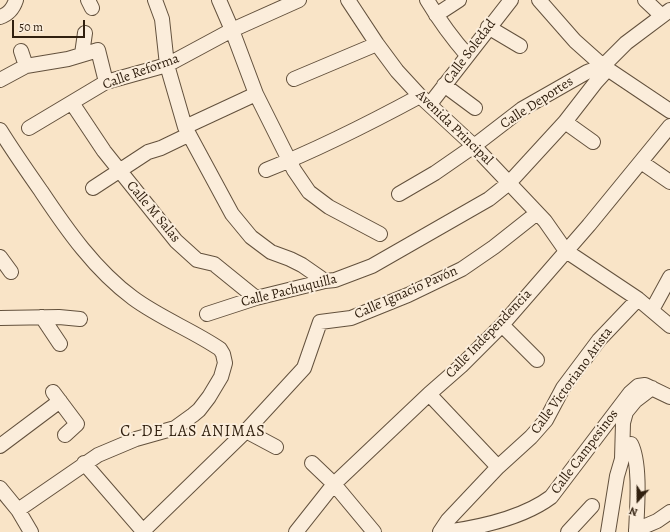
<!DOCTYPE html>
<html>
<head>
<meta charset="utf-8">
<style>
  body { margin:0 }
  #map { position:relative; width:670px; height:532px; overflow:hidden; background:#f9e4c7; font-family:Alegreya,serif }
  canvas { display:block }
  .north { position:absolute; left:618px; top:480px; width:40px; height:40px; -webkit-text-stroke:3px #fbeddb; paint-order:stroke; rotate:201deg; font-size:11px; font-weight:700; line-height:16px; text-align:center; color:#31200f }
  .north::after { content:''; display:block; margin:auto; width:14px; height:18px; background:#31200f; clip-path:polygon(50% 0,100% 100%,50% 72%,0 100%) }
  .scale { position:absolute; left:12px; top:20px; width:73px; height:18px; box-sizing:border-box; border:2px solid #31200f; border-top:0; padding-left:5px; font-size:12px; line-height:14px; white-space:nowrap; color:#31200f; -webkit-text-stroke:3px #fbeddb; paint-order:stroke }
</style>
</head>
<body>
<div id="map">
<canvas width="670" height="532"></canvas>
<div class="north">N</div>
<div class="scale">50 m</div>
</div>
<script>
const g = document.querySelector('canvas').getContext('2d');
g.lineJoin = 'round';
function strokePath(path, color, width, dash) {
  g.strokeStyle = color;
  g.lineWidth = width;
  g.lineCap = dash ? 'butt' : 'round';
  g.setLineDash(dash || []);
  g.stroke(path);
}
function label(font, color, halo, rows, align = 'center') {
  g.font = font + ' Alegreya,serif';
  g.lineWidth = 4;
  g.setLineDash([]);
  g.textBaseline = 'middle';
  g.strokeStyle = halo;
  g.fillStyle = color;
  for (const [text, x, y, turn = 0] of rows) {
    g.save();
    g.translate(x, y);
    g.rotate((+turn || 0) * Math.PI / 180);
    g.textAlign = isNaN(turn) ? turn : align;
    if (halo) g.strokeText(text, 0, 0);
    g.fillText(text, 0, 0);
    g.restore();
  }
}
const minor = new Path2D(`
  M88,0L92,8
  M155,0L162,19L167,65L185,127L232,214L251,237L271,252L290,259L302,265L325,281
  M219,0L232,30L256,94L294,170L309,192L329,207L380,234
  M348,0L377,44L397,71L420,96L474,146L545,221L566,251L638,299L670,326
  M427,0C439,20 452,38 467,55
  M539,0L575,41L603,66L670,111
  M645,0L662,16
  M436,15L459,0
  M0,17C9,14 13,9 16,0
  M488,27L520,46
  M21,51L26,66
  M82,54L85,33
  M294,79L377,44
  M0,80L26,66L68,59L98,50L106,82
  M444,85L475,108
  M72,103L104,151L176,241L197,260L214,264L256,298
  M430,104L511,0
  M565,122L593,142
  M185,127L256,94
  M29,128L106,82L167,65L232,30L299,0
  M0,130C13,151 27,171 41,191C67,230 95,270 133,298C160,318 192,330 220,349L223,354L225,363L221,377L209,397L199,410L193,415L175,428L136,439L98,455L18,510
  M641,162L670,182
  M266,170C319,149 370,123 420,96
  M93,188L148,152L161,148L188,135
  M399,194L435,173L474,146L522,109L587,72L603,66L626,43L670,10
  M0,257L11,272
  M652,310L670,277
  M207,314L256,298L325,281L335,280L372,266L489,199L509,183L565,122L596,82L607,70
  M42,317L60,344
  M0,318L59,317L80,319
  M502,325L537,360
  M53,392L77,424L65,435
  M429,394L498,467
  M246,431L276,447
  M631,444C641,464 637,509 636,532
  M0,446L60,401
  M84,463L143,531
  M312,463L334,484L374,532
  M0,488L18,510L31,532
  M636,530L657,521L670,512
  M142,532L246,431L304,368L320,322L351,318L408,295L462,269L494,247L537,213
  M296,532L334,484L429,394L461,366L502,325L589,225L670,126
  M440,532L448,520L498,467L531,437L546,420L563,388L599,340L638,299
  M446,532C481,527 523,518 551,497L630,393L638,386L645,385L670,397
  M568,532L592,506
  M608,532L617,476L622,459L623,423L626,412L635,401L652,388`);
const streetNames = [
  ["Calle Soledad",470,52,-53],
  ["Calle Reforma",141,72,-20],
  ["Calle Deportes",537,103,-33],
  ["Avenida Principal",454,128,44],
  ["Calle M Salas",153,212,50],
  ["Calle Pachuquilla",289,291,-14],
  ["Calle Ignacio Pavón",406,293,-24],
  ["Calle Independencia",489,334,-46],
  ["Calle Victoriano Arista",572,381,-54],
  ["Calle Campesinos",585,452,-53]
];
const quarterNames = [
  ["C. DE LAS ANIMAS",193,432]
];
strokePath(minor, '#63513d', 16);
strokePath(minor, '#fbeddb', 14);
label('14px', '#31200f', '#fbeddb', streetNames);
g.letterSpacing = '1px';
label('16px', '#31200f', '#fbeddb', quarterNames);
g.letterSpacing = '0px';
</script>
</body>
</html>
